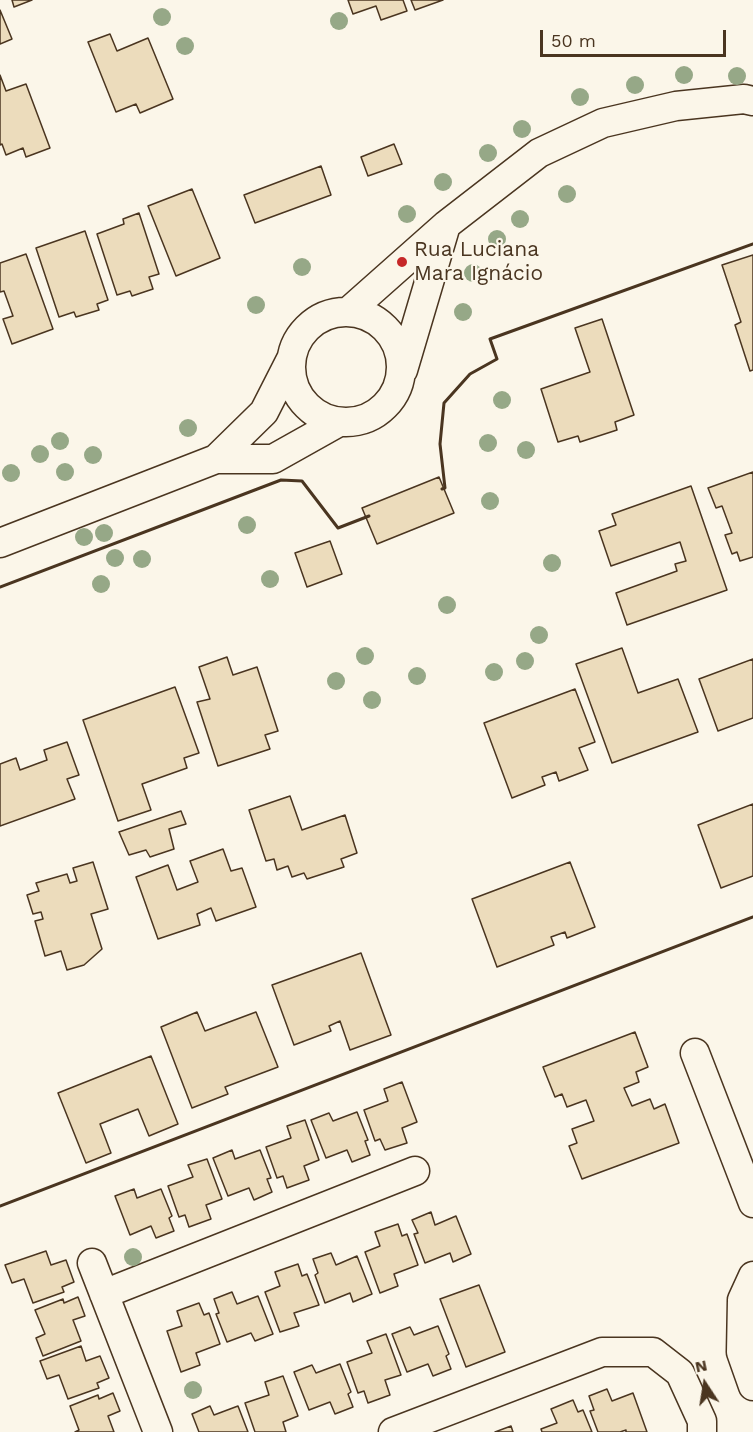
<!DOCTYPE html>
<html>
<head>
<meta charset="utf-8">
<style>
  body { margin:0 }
  #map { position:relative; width:753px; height:1432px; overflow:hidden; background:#fbf6e9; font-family:"Work Sans",sans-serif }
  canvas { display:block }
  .north { position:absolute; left:675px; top:1354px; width:60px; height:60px; -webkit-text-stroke:4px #fbf6e9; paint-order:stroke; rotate:348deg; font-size:16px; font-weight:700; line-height:24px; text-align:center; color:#4a3520 }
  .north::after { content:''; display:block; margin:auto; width:21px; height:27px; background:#4a3520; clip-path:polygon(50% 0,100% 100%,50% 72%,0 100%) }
  .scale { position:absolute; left:540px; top:30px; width:186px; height:27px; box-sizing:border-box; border:3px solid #4a3520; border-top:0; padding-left:8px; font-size:18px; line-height:21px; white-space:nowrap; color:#4a3520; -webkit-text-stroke:4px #fbf6e9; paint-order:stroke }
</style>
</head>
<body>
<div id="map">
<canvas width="753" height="1432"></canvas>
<div class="north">N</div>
<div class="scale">50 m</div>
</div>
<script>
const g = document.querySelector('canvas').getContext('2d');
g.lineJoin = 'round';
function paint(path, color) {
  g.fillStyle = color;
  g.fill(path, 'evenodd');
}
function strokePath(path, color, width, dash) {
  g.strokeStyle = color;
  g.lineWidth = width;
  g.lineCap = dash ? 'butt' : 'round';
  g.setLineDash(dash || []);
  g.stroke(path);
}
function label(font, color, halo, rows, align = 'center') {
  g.font = font + ' "Work Sans",sans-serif';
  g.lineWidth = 4.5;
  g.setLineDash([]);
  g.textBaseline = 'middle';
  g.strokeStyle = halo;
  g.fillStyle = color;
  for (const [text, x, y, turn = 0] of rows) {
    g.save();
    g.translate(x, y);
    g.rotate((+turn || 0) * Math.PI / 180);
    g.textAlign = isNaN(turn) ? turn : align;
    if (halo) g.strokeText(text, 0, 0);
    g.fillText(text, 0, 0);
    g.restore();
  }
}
const building = new Path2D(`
  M12,0H32L14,7Z
  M348,0H403L407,11L381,20L376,6L353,14Z
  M411,0H443L415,10Z
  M0,10L12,39L0,44Z
  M110,34L117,51L148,38L173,99L140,113L136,104L116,112L88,42Z
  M0,75L6,91L26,84L50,148L26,157L23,148L6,155L2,144L0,145Z
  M394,144L402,164L368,176L361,157Z
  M321,166L331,195L255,223L244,195Z
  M192,189L220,258L176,276L148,206Z
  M139,213L159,274L149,277L153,289L132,296L130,291L117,295L97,234L124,224L123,219Z
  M85,231L108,300L97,304L99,310L76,317L74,312L59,317L36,248Z
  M26,254L53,329L12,344L3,319L13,316L4,291L0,292V263Z
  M753,255V370L750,371L735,325L741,322L722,265Z
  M602,319L634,415L615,422L617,430L580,442L578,436L558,442L541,389L590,372L575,328Z
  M753,472V557L740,561L737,552L732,554L725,535L732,533L722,506L716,508L708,488Z
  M439,477L454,513L377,544L362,508Z
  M691,486L727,590L627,625L616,593L677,571L675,564L686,561L680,542L611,566L599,531L616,525L612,514Z
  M330,541L342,574L307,587L295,553Z
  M622,648L638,693L678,679L698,732L612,763L576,664Z
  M227,657L233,675L257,667L278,731L265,735L270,749L218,766L197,702L210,699L199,667Z
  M753,659V718L718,731L699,679Z
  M175,687L199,753L184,758L187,768L142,784L151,810L118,821L83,720Z
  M575,689L595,742L579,748L588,770L559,781L556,772L542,777L545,785L512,798L484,723Z
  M67,742L79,775L67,779L75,799L0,826V764L16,758L20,770L47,760L44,750Z
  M290,796L302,830L345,815L357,853L341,859L344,867L307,879L304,873L292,877L288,866L277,870L274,859L266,861L249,810Z
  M753,804V876L721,888L698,825Z
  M181,811L186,824L169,829L174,849L150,857L146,850L129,855L119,832Z
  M223,849L231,871L242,868L256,907L216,921L211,908L197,914L200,925L158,939L136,877L168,865L177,890L198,882L190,861Z
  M93,862L108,909L91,914L102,949L84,965L67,970L61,951L45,956L35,921L43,919L41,912L33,914L27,895L39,891L36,883L67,874L70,883L77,881L73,868Z
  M570,862L595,927L567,938L565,932L551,937L554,945L497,967L472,899Z
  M361,953L391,1035L350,1050L340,1021L329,1026L331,1031L294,1045L272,985Z
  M197,1012L205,1031L256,1012L278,1067L225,1087L228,1094L192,1108L161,1027Z
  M635,1032L648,1067L636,1072L639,1082L624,1088L632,1106L650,1099L654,1109L665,1104L679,1143L582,1179L569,1146L577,1143L572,1129L594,1121L586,1100L567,1107L562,1094L555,1097L543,1067Z
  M151,1056L178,1124L149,1136L138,1109L100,1124L111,1153L86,1163L58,1093Z
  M402,1082L417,1122L402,1128L407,1143L385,1150L380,1139L375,1141L364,1110L388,1101L384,1089Z
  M357,1112L368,1140L365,1141L370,1155L352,1162L347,1150L326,1158L311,1120L329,1113L333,1121Z
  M305,1120L319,1160L304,1166L309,1180L287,1188L283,1176L277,1178L266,1147L291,1138L287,1126Z
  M232,1150L235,1159L260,1150L271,1178L267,1179L272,1192L254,1200L249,1188L228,1196L213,1158Z
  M207,1159L222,1199L206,1205L211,1219L189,1227L185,1215L179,1217L168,1186L193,1177L188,1165Z
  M134,1189L137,1198L161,1189L172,1216L169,1218L174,1231L156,1238L151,1226L130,1235L115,1196Z
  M431,1212L435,1225L456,1216L471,1254L453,1262L450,1253L425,1263L414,1234L418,1233L412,1220Z
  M398,1224L402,1236L407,1234L418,1265L394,1274L398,1286L380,1293L365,1252L380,1246L375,1232Z
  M46,1251L51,1265L66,1260L74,1282L62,1287L64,1292L33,1303L24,1279L12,1283L5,1265Z
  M331,1253L336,1265L357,1256L372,1294L353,1302L350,1293L325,1303L315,1275L318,1273L313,1259Z
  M298,1264L302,1276L307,1274L319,1305L294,1313L299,1326L280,1332L265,1292L280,1286L275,1272Z
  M479,1285L505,1352L466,1367L440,1299Z
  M232,1292L237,1304L258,1296L273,1334L255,1341L251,1333L227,1342L216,1314L219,1313L214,1299Z
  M78,1297L85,1316L73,1320L81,1341L43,1356L36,1338L45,1334L35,1310L63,1299L64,1303Z
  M199,1303L204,1315L209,1313L220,1344L196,1353L200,1365L181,1372L167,1331L182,1326L177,1311Z
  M438,1326L449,1354L446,1356L451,1369L433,1376L428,1364L407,1372L392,1334L410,1327L414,1335Z
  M386,1334L401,1375L385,1380L390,1395L368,1403L364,1391L358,1393L347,1362L372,1353L367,1341Z
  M81,1346L86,1361L100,1356L109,1378L97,1383L99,1388L68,1399L59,1375L47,1379L40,1361Z
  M340,1364L351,1392L348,1394L353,1407L335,1414L330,1402L309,1410L294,1372L312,1365L316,1373Z
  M283,1376L298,1416L283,1422L286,1432H255L245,1403L269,1395L265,1382Z
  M607,1389L612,1401L633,1393L647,1432H626V1430L620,1432H598L590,1411L594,1410L589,1396Z
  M113,1393L120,1411L108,1416L114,1432H75L79,1430L70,1406L98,1395L99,1399Z
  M573,1400L578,1412L583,1410L592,1432H542L541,1429L557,1423L551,1409Z
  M210,1406L214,1415L238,1406L248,1432H199L192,1414Z
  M511,1426L513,1432H495Z`);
const minor = new Path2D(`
  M349,311L446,225L539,153L603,123L676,106L744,99L753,101
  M291 367a55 55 0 1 1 110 0a55 55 0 1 1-110 0Z
  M403,370L446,225
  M216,459L264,412L292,357
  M0,543L216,459H273L339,422
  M695,1053L753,1203
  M92,1263L158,1432
  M753,1276L742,1300L741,1352L753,1386
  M104,1294L415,1171
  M393,1432L602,1352H653L680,1373L702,1421V1432`);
const wall = new Path2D(`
  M442,489L445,488L440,444L444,403L470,374L497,359L490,339L753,244
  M0,587L281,480L302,481L338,528L369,516
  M0,1206L753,917`);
const trees = [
  [162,17],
  [339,21],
  [185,46],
  [684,75],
  [737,76],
  [635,85],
  [580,97],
  [522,129],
  [488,153],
  [443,182],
  [567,194],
  [407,214],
  [520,219],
  [497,239],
  [302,267],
  [473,273],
  [256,305],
  [463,312],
  [502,400],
  [188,428],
  [60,441],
  [488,443],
  [526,450],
  [40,454],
  [93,455],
  [65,472],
  [11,473],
  [490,501],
  [247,525],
  [104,533],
  [84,537],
  [115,558],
  [142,559],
  [552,563],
  [270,579],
  [101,584],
  [447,605],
  [539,635],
  [365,656],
  [525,661],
  [494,672],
  [417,676],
  [336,681],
  [372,700],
  [133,1257],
  [193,1390]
];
const markers = [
  [402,262,6,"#c62828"]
];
const poiNames = [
  ["Rua Luciana",414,250],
  ["Mara Ignácio",414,274]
];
paint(building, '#ecdcbc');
strokePath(building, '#4a3520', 1.5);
strokePath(minor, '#4a3520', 31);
strokePath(minor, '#fbf6e9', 28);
strokePath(wall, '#4a3520', 3);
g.fillStyle = '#96a887';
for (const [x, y] of trees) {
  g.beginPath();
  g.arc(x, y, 9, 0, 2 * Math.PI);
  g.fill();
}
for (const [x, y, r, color] of markers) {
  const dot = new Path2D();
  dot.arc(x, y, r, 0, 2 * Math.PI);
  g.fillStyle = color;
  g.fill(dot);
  strokePath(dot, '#fbf6e9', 2);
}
label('21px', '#4a3520', '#fbf6e9', poiNames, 'left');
</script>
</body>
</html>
